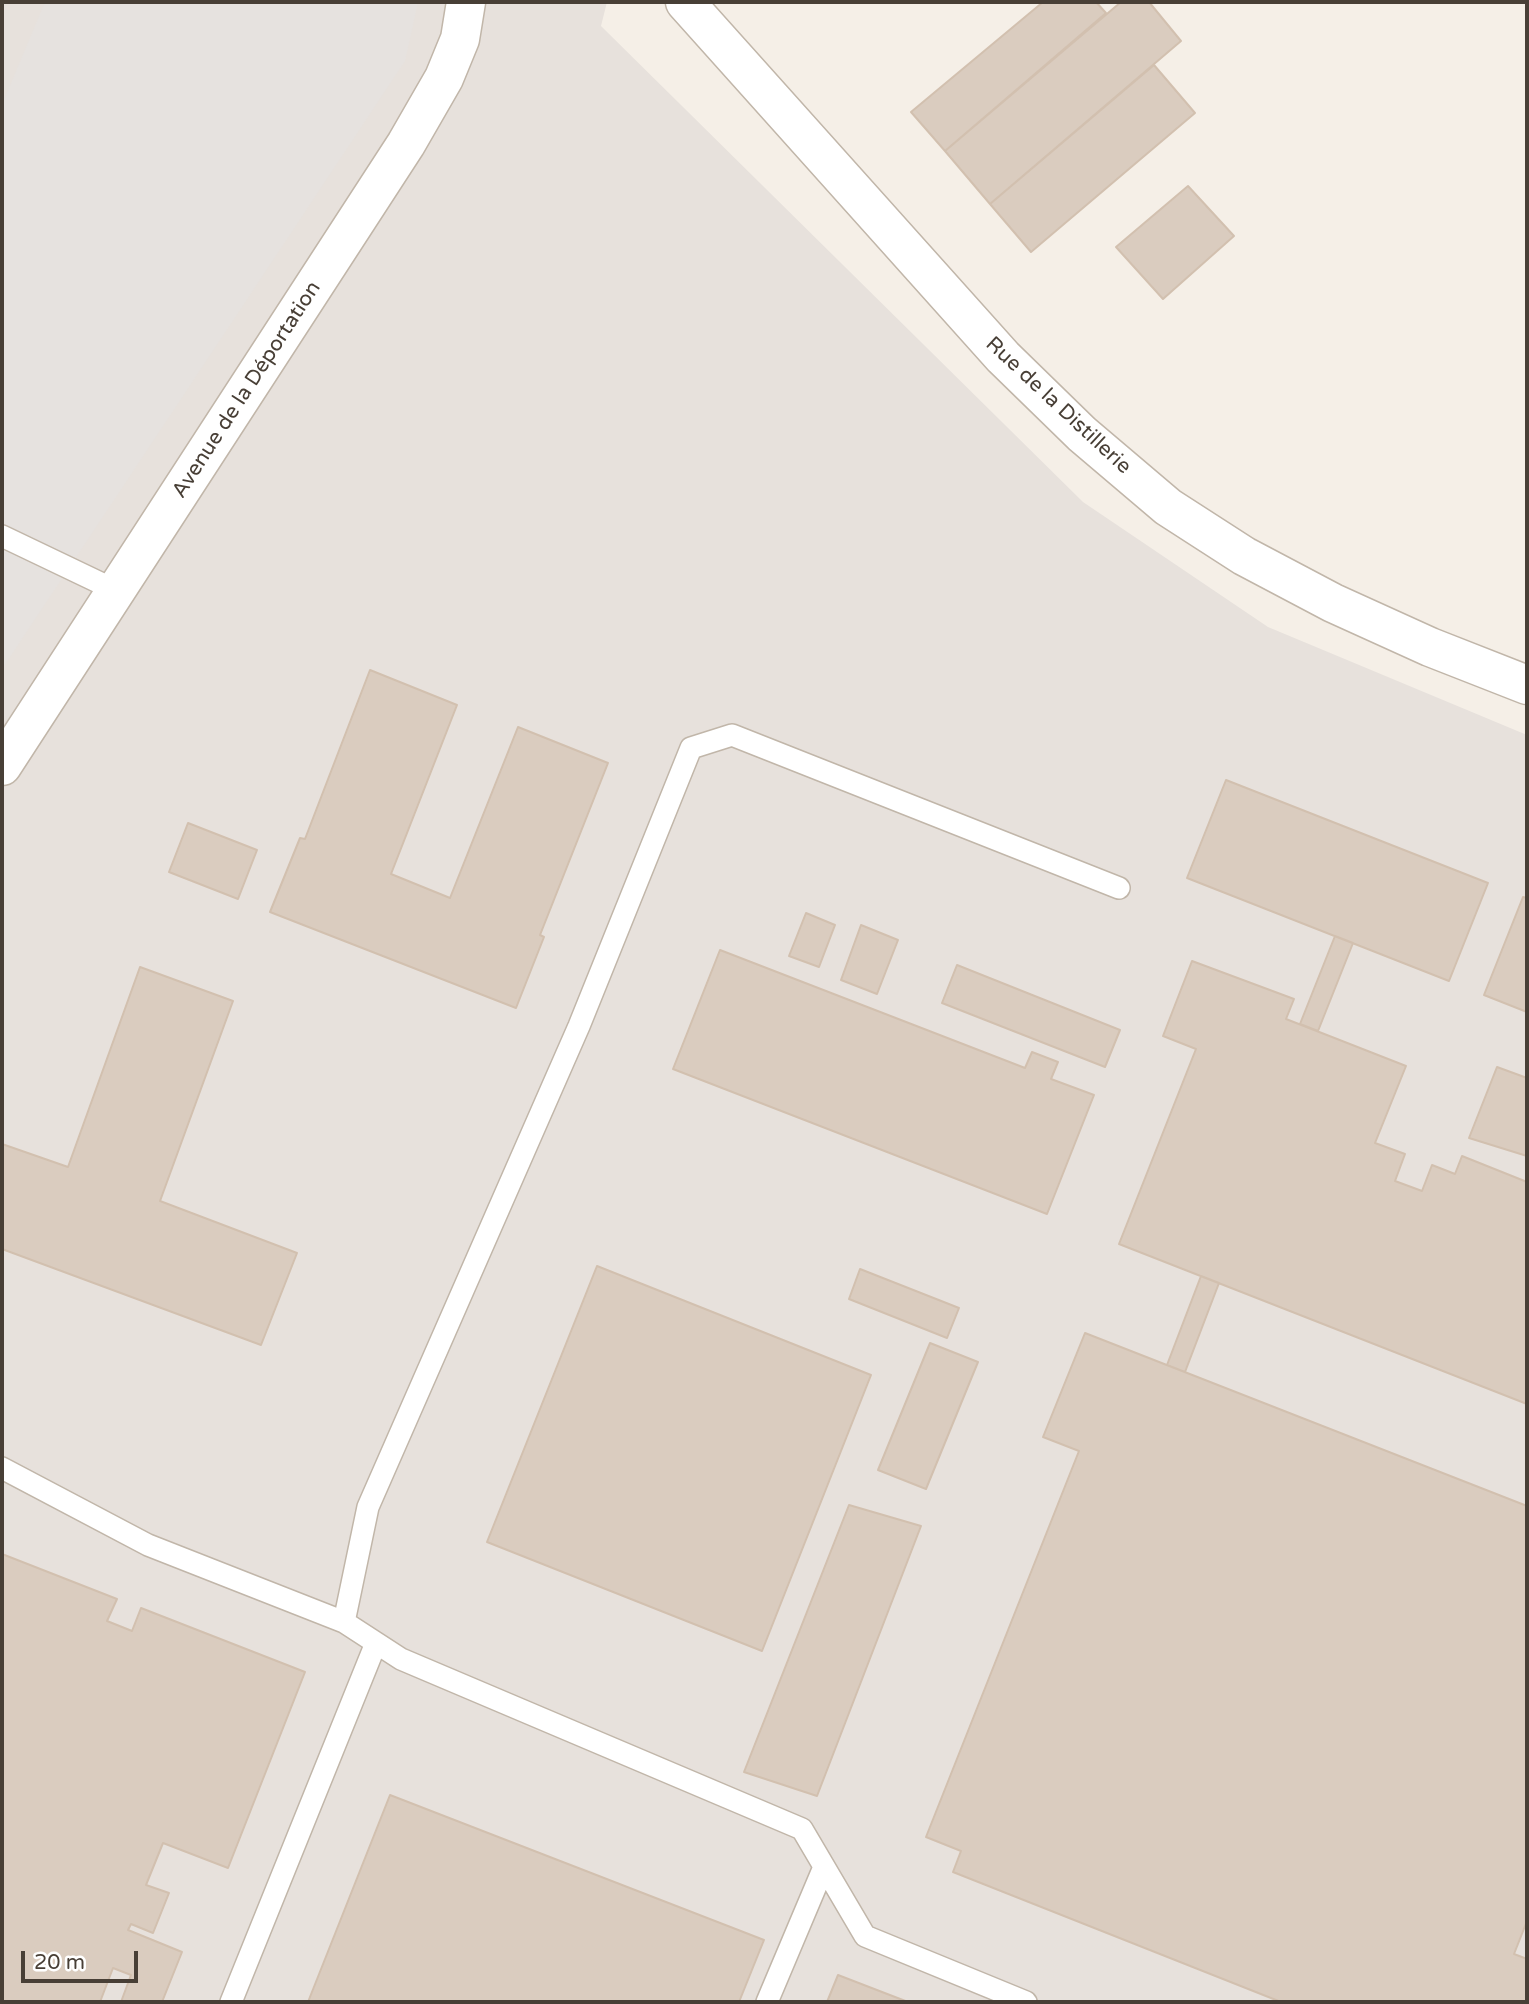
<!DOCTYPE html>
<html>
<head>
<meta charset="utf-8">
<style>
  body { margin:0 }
  #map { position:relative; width:1529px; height:2004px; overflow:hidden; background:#f5efe7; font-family:"Varela Round",sans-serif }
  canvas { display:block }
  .frame { position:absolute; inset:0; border:4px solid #483f36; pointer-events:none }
  .scale { position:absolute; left:21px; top:1951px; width:117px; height:32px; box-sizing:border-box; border:4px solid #483f36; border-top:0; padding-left:9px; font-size:21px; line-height:24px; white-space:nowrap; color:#483f36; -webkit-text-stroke:5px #fff; paint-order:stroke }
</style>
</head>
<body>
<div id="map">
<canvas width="1529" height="2004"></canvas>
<div class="frame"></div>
<div class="scale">20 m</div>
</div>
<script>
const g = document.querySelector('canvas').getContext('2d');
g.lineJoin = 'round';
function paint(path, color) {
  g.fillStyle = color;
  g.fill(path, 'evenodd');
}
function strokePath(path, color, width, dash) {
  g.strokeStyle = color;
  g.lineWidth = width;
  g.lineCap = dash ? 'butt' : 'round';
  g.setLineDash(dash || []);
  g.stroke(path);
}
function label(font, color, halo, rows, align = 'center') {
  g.font = font + ' "Varela Round",sans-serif';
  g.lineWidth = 5;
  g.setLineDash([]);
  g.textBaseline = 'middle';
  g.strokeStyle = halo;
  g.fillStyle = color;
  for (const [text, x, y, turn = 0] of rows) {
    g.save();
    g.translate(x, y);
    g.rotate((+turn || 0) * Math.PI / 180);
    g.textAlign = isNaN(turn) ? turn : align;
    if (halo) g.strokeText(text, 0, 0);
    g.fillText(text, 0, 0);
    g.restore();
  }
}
const industrial = new Path2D(`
  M2,2H607L601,26L1083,502L1268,627L1527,735V2002H2Z`);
const parking = new Path2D(`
  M45,2H418L405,61L2,669V105Z`);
const building = new Path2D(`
  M1043,2H1096L1106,13L945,151L911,112Z
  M1121,2H1149L1181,41L990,204L945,151Z
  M1154,65L1195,113L1031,252L990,204Z
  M1188,186L1234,236L1163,299L1116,247Z
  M370,670L457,705L391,874L450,898L518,727L608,763L540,935L544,937L516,1008L270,912L300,838L305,839Z
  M1226,780L1488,883L1449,981L1187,878Z
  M188,823L257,850L238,899L169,872Z
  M1523,897L1527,898V1012L1484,995Z
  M806,913L835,925L819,967L789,956Z
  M861,925L898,940L877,994L841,980Z
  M1335,936L1353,943L1318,1031L1300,1024Z
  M720,950L1025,1068L1032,1052L1058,1062L1051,1079L1094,1095L1047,1214L673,1069Z
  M1192,961L1294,999L1286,1019L1406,1066L1375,1143L1405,1154L1395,1181L1422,1191L1432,1165L1455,1174L1462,1156L1527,1182V1404L1119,1244L1196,1049L1163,1036Z
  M957,965L1120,1030L1105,1067L942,1003Z
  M140,967L233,1001L160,1201L297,1253L261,1345L2,1249V1144L68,1167Z
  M1497,1067L1527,1078V1156L1469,1138Z
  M597,1266L871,1375L762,1651L487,1542Z
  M860,1269L959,1308L947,1338L849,1299Z
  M1201,1276L1219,1283L1185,1372L1167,1365Z
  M1085,1333L1527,1506V1921L1514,1954L1527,1959V2002H1281L953,1872L961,1851L926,1837L1079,1451L1043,1437Z
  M930,1343L978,1362L926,1489L878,1470Z
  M849,1505L921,1526L817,1796L744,1772Z
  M2,1554L117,1599L107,1621L132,1631L141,1608L305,1672L228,1868L163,1843L146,1885L169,1893L153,1933L131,1924L128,1930L182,1952L162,2002H121L131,1975L113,1968L100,2002H2Z
  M390,1795L764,1940L739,2002H308Z
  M838,1975L908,2002H827Z`);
const service = new Path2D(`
  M2,536L117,591
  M2,1468L148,1545L344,1622L401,1659L802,1829L865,1936L1026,2002
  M344,1622L368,1507L579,1026L691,748L732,735L1119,888
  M231,2002L376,1643
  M767,2002L824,1867`);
const minor = new Path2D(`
  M685,2L1003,357L1082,434L1168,507L1244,556L1333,603L1430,647L1527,685
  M2,766L406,144L444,78L460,39L466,2`);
const streetNames = [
  ["Avenue de la Déportation",247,390,-57],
  ["Rue de la Distillerie",1058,406,43]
];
paint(industrial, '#e7e1dc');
paint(parking, '#e6e2df');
paint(building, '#daccbf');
strokePath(building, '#d2c0af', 2);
strokePath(service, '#c1b6a9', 24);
strokePath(minor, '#c1b6a9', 41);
strokePath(service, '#fff', 21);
strokePath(minor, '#fff', 38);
label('21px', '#483f36', '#fff', streetNames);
</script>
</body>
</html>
